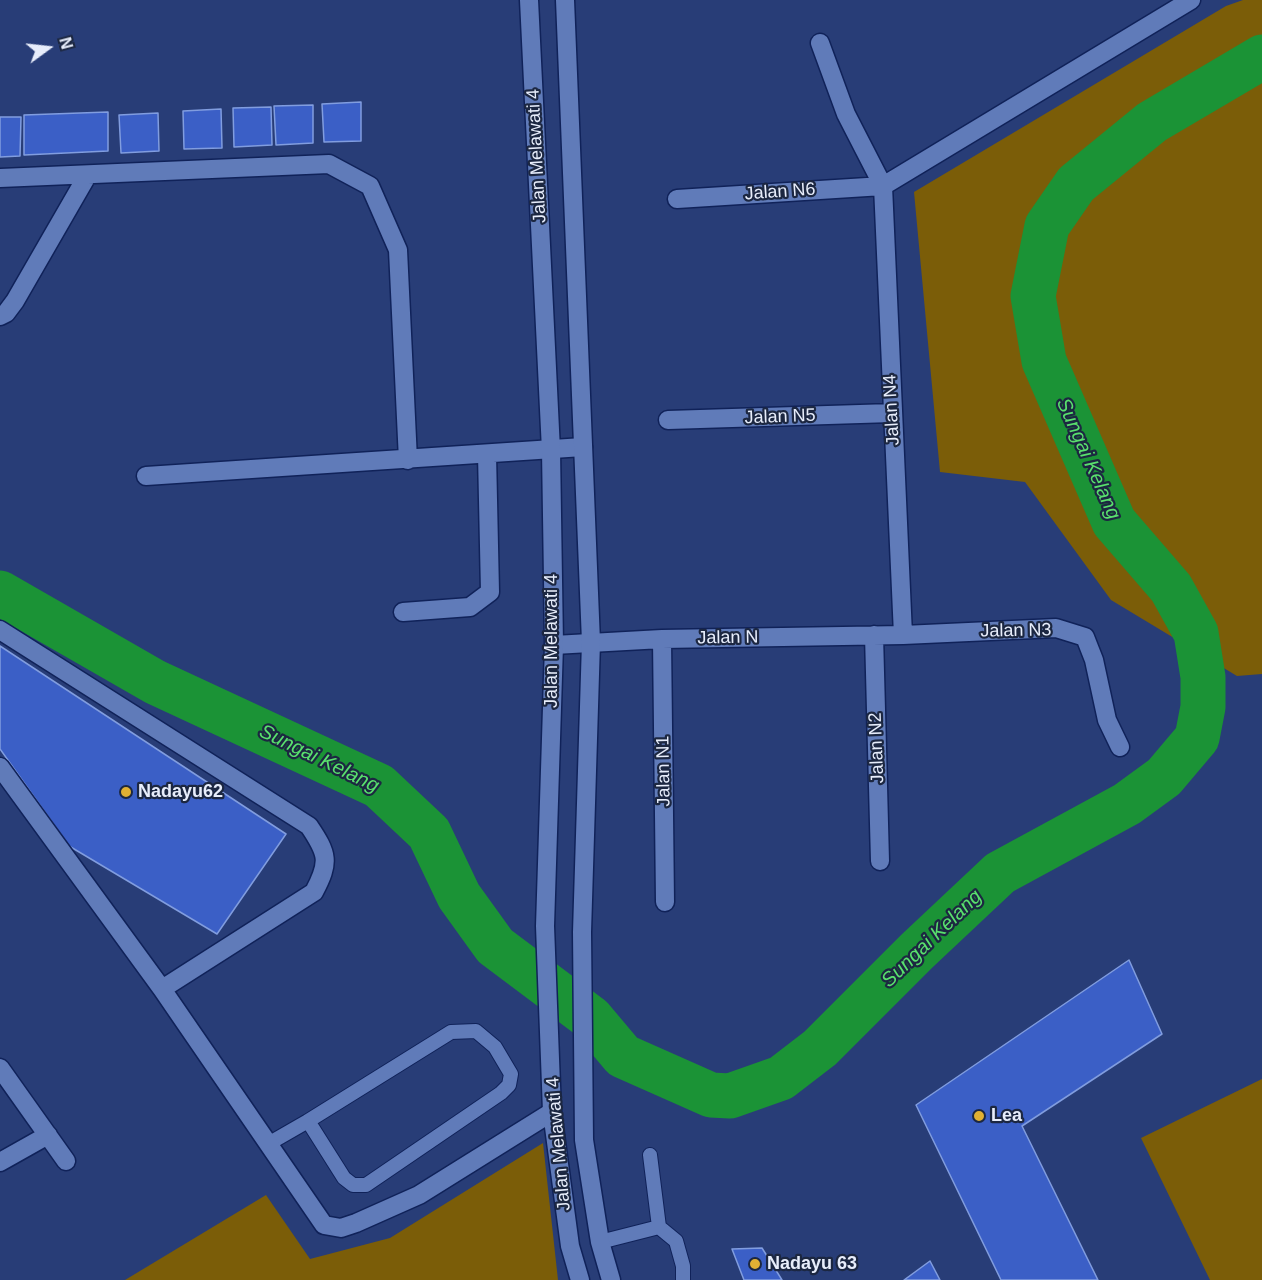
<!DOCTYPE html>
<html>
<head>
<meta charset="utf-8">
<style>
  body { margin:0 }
  #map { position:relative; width:1262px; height:1280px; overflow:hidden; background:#283d77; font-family:Helvetica,sans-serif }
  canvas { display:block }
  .north { position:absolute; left:18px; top:18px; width:60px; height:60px; -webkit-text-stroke:4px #1c2741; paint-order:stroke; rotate:75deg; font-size:16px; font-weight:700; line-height:24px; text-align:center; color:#e7edfb }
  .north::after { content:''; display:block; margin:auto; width:21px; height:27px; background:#e7edfb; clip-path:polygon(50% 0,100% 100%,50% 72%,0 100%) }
</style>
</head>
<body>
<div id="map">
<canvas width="1262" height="1280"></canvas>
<div class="north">N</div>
</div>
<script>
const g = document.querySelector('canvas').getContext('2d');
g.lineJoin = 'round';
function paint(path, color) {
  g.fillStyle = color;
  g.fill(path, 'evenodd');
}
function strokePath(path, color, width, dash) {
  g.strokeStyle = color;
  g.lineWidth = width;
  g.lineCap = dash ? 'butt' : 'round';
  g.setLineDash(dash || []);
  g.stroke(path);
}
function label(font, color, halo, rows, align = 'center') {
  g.font = font + ' Helvetica,sans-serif';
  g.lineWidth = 4.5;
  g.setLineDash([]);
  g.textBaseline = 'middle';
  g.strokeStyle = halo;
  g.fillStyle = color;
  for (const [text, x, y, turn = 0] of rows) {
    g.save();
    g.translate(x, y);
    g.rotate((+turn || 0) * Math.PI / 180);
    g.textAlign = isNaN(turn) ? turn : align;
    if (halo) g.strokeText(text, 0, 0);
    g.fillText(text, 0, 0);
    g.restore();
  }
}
const green = new Path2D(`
  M1243,0H1262V674L1237,676L1111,600L1025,482L940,472L914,192L1226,6Z
  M1262,1079V1280H1210L1141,1138Z
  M543,1143L558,1280H125L266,1195L310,1259L390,1238Z`);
const river = new Path2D(`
  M0,593L155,682L379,786L429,833L459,896L495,946L591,1018L623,1056L711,1095L730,1096L781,1078L820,1048L917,951L1000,873L1127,804L1164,777L1197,738L1203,707V677L1196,633L1171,588L1114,522L1044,361L1033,296L1047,226L1076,184L1152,122L1262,57`);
const building = new Path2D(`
  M361,102V141L324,142L322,104Z
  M313,105V143L276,145L274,106Z
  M271,107L272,145L234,147L233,108Z
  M221,109L222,148L184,149L183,111Z
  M108,112V151L24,155V115Z
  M158,113L159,151L121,153L119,115Z
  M0,117H21L20,156L0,157Z
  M0,646L286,834L217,934L69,846L0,749Z
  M1129,960L1162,1034L1022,1126L1098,1280H1001L916,1105Z
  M762,1248L782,1280H744L732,1249Z
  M930,1261L940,1280H904Z`);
const lane = new Path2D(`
  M268,1144L308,1121L451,1032L476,1031L495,1047L511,1074L509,1085L501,1093L366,1185H353L344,1178L308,1121
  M650,1155L659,1227L676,1241L683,1266V1280
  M600,1242L659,1227`);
const street = new Path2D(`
  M820,43L846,114L883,186L903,635
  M0,178L329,164L370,186L398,250L408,460
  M677,199L883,186L1191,0
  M0,316L6,313L15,301L87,176
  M668,420L892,413
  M146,476L583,447
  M403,612L470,607L490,592L487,454
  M0,630L309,826C328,854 330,862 314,892L162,989
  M874,635L880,861
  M662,639L665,902
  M554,645L662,639L903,635L1056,628L1085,637L1094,660L1107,720L1120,747
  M0,767L162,989L324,1225L341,1228L356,1223L419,1195L552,1112
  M0,1068L66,1161
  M0,1162L48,1135`);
const secondary = new Path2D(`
  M529,0L551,450L554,645L545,926L552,1112L570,1246L580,1280
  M565,0L591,642L582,932L584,1140L600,1242L611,1280`);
const markers = [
  [126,792,6,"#e0b034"],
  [979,1116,6,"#e0b034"],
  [755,1264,6,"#e0b034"]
];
const streetNames = [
  ["Jalan Melawati 4",537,156,-93],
  ["Jalan N6",780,192,-4],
  ["Jalan N4",892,410,-93],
  ["Jalan N5",780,417,-2],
  ["Jalan N3",1016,631,-1],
  ["Jalan N",728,638,-1],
  ["Jalan Melawati 4",552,641,-90],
  ["Jalan N2",877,748,-92],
  ["Jalan N1",664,771,-91],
  ["Jalan Melawati 4",559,1144,-95]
];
const poiNames = [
  ["Nadayu62",138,792],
  ["Lea",991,1116],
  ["Nadayu 63",767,1264]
];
const waterNames = [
  ["Sungai Kelang",1088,459,66],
  ["Sungai Kelang",319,759,26],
  ["Sungai Kelang",932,939,-44]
];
paint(green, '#7b5d08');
strokePath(river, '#1b9336', 45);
paint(building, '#3b5fc6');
strokePath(building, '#819ddf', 1.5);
strokePath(lane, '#102259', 16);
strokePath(street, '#102259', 21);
strokePath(secondary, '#102259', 21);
strokePath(lane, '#607bb9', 14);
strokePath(street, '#607bb9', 18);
strokePath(secondary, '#607bb9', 18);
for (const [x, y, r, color] of markers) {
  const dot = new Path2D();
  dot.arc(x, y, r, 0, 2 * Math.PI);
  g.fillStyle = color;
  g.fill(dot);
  strokePath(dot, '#1c2741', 2);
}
label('18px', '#e7edfb', '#1c2741', streetNames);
label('bold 18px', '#e7edfb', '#1c2741', poiNames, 'left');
label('italic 20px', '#59e06d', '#1c2741', waterNames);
</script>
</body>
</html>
